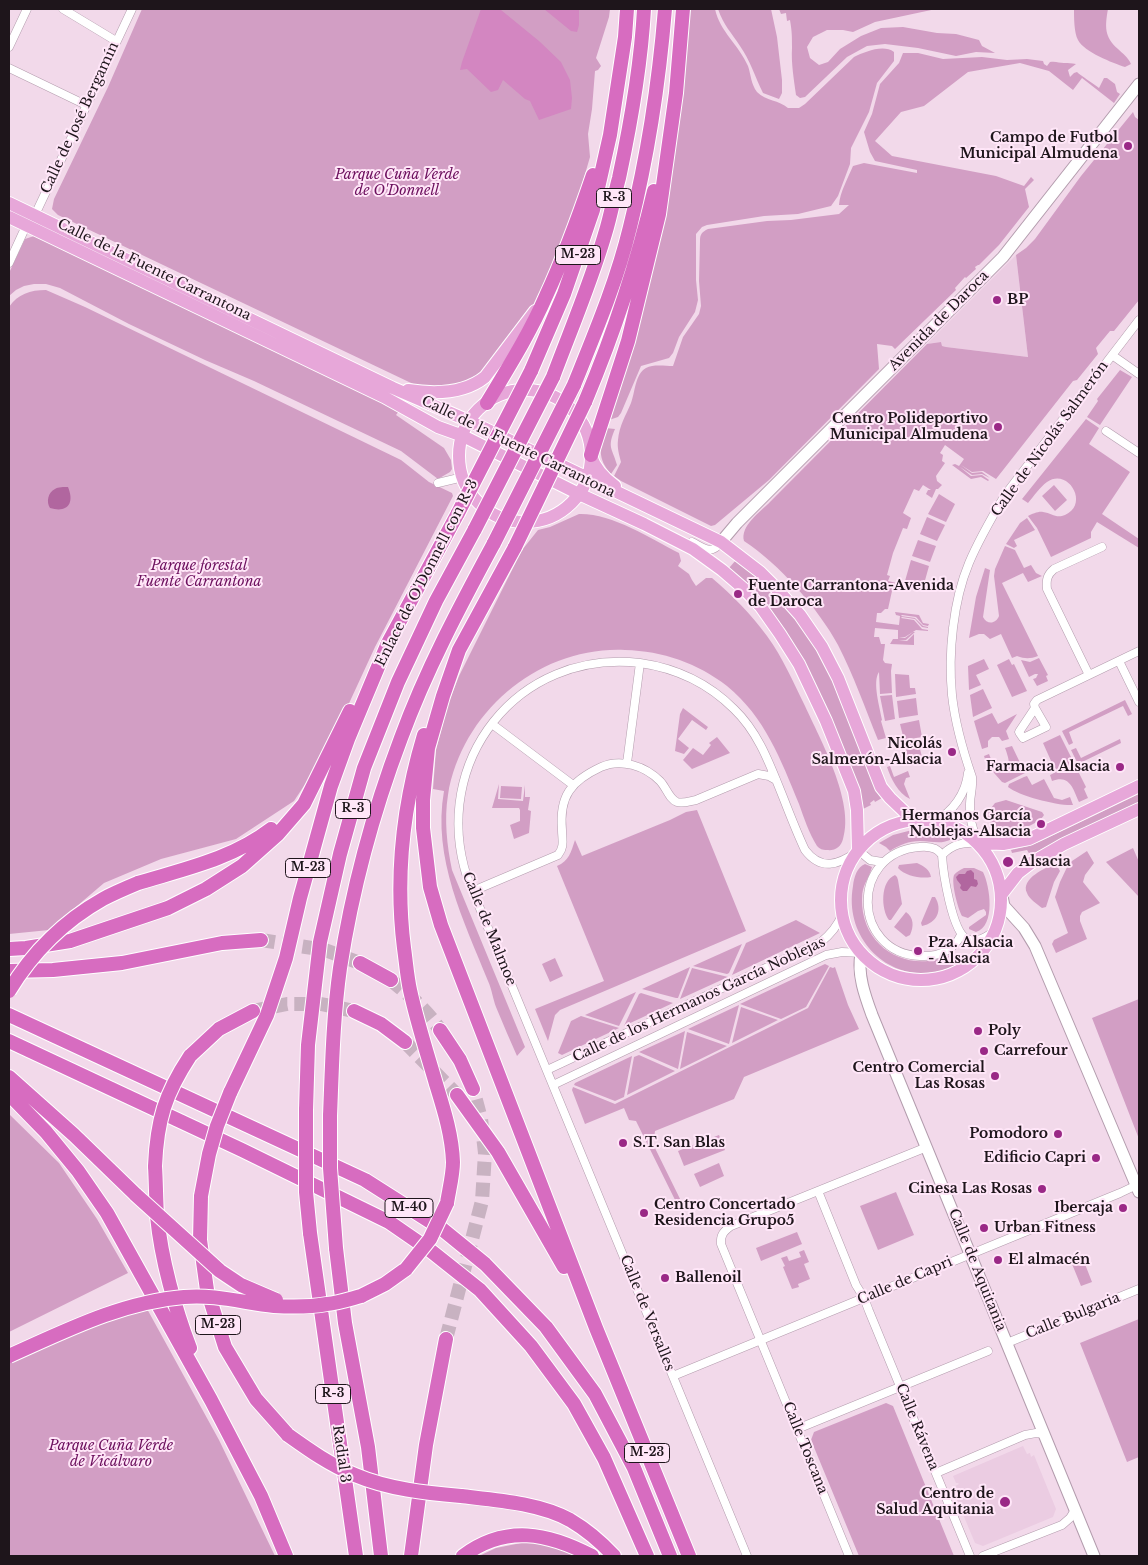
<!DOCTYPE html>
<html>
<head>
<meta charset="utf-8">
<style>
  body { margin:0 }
  #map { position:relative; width:1148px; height:1565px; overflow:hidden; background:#f2d9ea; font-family:"Libre Baskerville",serif }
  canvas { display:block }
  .frame { position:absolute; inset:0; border:10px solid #1e151b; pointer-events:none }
</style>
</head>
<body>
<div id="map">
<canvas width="1148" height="1565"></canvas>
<div class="frame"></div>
</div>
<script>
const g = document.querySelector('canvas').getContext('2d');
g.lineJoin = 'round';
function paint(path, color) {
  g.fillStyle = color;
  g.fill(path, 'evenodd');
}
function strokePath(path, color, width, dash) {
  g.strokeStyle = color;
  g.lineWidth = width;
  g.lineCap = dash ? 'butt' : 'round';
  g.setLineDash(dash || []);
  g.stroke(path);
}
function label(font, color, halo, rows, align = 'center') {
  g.font = font + ' "Libre Baskerville",serif';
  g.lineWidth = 4;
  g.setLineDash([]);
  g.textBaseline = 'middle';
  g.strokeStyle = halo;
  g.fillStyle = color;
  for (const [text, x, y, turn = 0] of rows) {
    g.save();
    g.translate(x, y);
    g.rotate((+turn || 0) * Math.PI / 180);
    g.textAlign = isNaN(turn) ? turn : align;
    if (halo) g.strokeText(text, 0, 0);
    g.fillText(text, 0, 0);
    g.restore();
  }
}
const built = new Path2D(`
  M1016,255L1028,357L946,347L942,346L941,342L927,344Z
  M1023,1446L1027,1454L1030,1453L1031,1457L1034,1455L1056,1509L1053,1517L983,1546L975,1543L952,1488L959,1484L958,1483H956L953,1476Z`);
const green = new Path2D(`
  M142,9H610L609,17L596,58L601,66L598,70L595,71L592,109L588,134L590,157L569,229L539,300L492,362L474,380L449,387H420L409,382L58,215L52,209L54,199L108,87Z
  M689,9H715C720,32 739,45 748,66C751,75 751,84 757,92C766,101 779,100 788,108H799L805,104L854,57C865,52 883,44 894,52V61L877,83L869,112L851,148L850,164L838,196L831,206L798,214L764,216L707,225L702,227L696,234V280L698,300L695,312L679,337L673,353L669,358L641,366L621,413L618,417L609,420L621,379Z
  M718,9H771L777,37L782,80V93L779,99L763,93C755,77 750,60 740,46C731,32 724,26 718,9Z
  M779,9H936L875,22L853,32L843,30H827L813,37L807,47L810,58L819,65L828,62L840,49L861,36L881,28L903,27L937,33L956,34L979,40L982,46L995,53L976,52L956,56L918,48L885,44L867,46L847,57L805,97L800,98L796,95C794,80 791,63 792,48C792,36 792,32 790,20L787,21L786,13L781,14Z
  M1074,9H1108C1105,26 1104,37 1118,49C1123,54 1128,57 1131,64L1125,67C1113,63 1084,52 1078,40C1074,33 1074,17 1074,9Z
  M903,53H918L943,59L982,57L1007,60L1027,59L1043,61L1044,64L1047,66L1050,62C1056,61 1059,63 1064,63C1069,63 1071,63 1076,64L1068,70L1070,77L1074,73L1077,72C1080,75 1094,84 1099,88L1104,78H1107L1115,84L1117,92L1120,94L1114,103L1082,78L1073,90L1049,71L1020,63L968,72L924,106L901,112L875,141L892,156L996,176L1024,186L1031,177L1034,180L1025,189L1029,207L999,245L979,265H978L975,267L976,269L966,278L965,277L955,288L956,290L895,349L892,346L877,344L879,369L769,480L715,525L711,526L621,481L614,476L621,462C619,454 617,448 618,440C619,426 626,415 631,403C635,393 635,374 646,368C653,364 665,366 673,366L683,337L699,314L701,306L699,281L700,241C700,234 702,232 708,229L767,221L791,220L839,214L849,205H839C840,192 848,178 853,166L864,163L917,173V170L875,161L870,152L864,132L872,114L880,84L899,63Z
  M1133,112L1135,117L1139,120V300L1114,331H1110L1096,348L1098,354L1077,380L1073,381L996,479L983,471L972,472L961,465L972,473L982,472L990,478L982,474L972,475L960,467L971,476L982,475L989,480L988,481L981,477L971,479L952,465L955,464L959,466L964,459L945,445L940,453L943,455L942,461L945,463L936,476L937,481L942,485L938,489H936L932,498L926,494L928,490H931L923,485L919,491L914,489L903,513L911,518L907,529L903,528L893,553L887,575L890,576L888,581L901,584L900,590L892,591L888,609H885L881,613H877L876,622L899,625L900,616L896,615L895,612L919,615L923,623L929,624L928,626L923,625L916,617L902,615L901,616L915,618L923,626L928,627V628L922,627L915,619L902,617L901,618L914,620L922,629L928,630V631L916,630L905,637H899L905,638L913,632H915L906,640H899L907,641L914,634V645L890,644L893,639H898V630L875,628L874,637H879L881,644H885L883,660L885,663L892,664L891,671L892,693L880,694L879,672C872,682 880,708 882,720L881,721L886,738L878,740C865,708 854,676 838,645C818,608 779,564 744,541C740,526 760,512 770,502L927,344L941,342L942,346L946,347L1028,357L1016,255L1026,248L1035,239L1081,176Z
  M34,236L399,411L396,415L444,448L451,460L452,469L450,472L438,479L401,451L254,381L205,360L129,324L60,288L46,284H34L24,286L16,290L9,296V273L25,239Z
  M46,290L85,307L401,460L429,482L452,493L453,496L375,647L327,751L294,801L236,839L161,859L104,883L49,930L9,934V307C18,294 30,290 46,290Z
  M1120,370L1132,377L1100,425L1087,417L1098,401L1097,399Z
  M1086,419L1099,428L1089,444L1130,472L1102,514L1139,539V548L1097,522L1091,532V538L1051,557L1037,528L1028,516C1032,514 1039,511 1043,512C1052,513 1056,519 1065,515C1090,504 1068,467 1047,482C1040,487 1034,496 1028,503L1022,499Z
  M605,428L615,429C607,448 612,447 617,465L611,474C597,458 600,448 605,428Z
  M1054,485L1067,500L1055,511L1042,496Z
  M939,494L955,504L946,522L928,514Z
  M579,514C611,513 650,538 679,553L681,561L678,566L689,574L692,580L696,586L706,578H712C733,596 751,614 767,636C783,658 793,682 805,706C820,739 855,802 843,839C841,847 835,851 827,850C822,850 820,849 817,846C809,833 804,818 799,804C781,760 765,717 727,686C697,663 663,651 625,650C540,646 462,711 448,795C444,819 447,846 452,870L525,1047L517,1056C510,1040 503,1024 496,1007C493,999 492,990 488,981C464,921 432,858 444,791L433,789L436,750L448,704L459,676L522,550L538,530L550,527Z
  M927,517L945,525L937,541L920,534Z
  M1027,518L1035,530L1014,540L1017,546L1014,548L1006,544L1020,523Z
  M918,540L936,546L930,562L912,556Z
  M1005,546L1015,550L1024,568L1031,565L1036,573L1042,576L1028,582L1023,573L1002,583L1038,656C1030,659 1025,659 1017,656L1012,658L1001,634L990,639L984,634H979L969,638L976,597L985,568L990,570L983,617C987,625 996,624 999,616L994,576L995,569Z
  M736,560L753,573L789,609L824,659L882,798L875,802L874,800L870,803L871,805L863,809C854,769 837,732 820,695C806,666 792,637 772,612C760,596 744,582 729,568Z
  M911,560L929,566L924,584L905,581Z
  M1039,658L1048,675L1046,676L1048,681L1037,686L1033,679L1036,678L1038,674H1035L1029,677L1021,660L1030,662Z
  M984,659L989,669L976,675L981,685L969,690L968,666Z
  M1009,659L1012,665L1014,664L1027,691L1012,697L997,665Z
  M895,674L909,675L910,688H915L916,694L896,697Z
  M983,689L992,708L973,717L970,695Z
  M892,695L895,719L885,721L880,696Z
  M916,698L918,715L899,718L897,701Z
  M1125,700L1132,714L1128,716L1123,706L1069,732L1073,743L1069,745L1062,731Z
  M683,708L708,727L706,730L692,720L678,739L689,748L684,754L675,751L680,714Z
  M992,713L998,724L1017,714L1006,731L1009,739L1002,741L999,737H992L988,741V747L982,749L974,721Z
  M919,720L922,737L904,740L900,724Z
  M1060,735L1086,787L1084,789L1088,798L1079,802C1073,789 1070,774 1052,781L1050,775L1056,772L1043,743Z
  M717,737L730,753L692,769L683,760L693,748L703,755L711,745L709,743Z
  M1120,739L1121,743L1078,764L1071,750L1076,748L1081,758Z
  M924,741L925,747L920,749L923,761L910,766L904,744Z
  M1012,746L1025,773L1005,783L1002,782L987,765L984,756L989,754L995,769C1015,779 1009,758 1005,748Z
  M890,766L894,777L908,771L910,777L906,778L904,784L910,799C898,793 891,779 887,767Z
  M1027,776L1032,785L1044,779L1054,798L1062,800L1070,797L1073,805C1058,806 1019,796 1008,787L1009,784L1024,777Z
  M499,784L498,799L523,801L525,785V797H530L528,810L531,811L529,833L514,839L510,825L520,821V810L519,808H492Z
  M501,786L522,787L521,799L500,798Z
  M1139,794V802L1030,855L1027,850L1012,853L1011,850L1029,846L1041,841Z
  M1006,800L1042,812L1044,815C1036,829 987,843 988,812L995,803Z
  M697,810L746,931L560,1010L555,1015L548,1041L535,1009L604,981L557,866C569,861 571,852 575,840L582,856L670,820L686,812Z
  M916,829L937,831L952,837V839C941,845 932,841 920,841C909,841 899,845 890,851L886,847L879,843L893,835Z
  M1133,848L1139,862V897L1106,862Z
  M1087,851L1094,863L1085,875L1083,882L1100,903L1082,912L1080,916V921L1087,939L1056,953L1052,944L1054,940L1068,933L1055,897L1060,882L1069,863Z
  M917,863C924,866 930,870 931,877C921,879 905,876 898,868L899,865Z
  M865,864L872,867C869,879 862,884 862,899C861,949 911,976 954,953L956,957L962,961L961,962C905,996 842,948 853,886C854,877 857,867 865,864Z
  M1056,864L1060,871L1054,882L1046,907L1042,908C1037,904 1029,899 1027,893C1020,879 1046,867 1056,864Z
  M964,868H974L983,872C990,886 996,926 976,932L969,929V927L986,915V912L984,909L978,911L968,918L962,916C958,909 951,883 954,875C956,872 960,870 964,868Z
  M895,875L897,877L898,880L902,904L891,920H889C881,910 880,881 895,875Z
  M932,897H935C943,910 937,923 922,926L921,923Z
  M906,912C914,918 914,926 910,935L906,937L894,927Z
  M796,920L820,933L732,975L746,943Z
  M742,944L729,973L727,974L693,966Z
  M555,958L563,976L550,982L542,964Z
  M825,964L829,966L806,1007L781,1019L740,1004Z
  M690,967L678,998H676L642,989Z
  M830,967L833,968L835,967L848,1005L859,1029L744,1077L734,1099L655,1131L653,1144L684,1207L680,1210L636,1121L629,1120L624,1108L585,1124L572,1090L573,1087L615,1104L808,1008Z
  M692,968L728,977L680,999Z
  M636,992L619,1026L585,1015Z
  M641,993L673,1003L624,1026L639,994Z
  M1139,999V1139L1092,1018Z
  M739,1005L729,1044L688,1029Z
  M741,1007L778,1020L732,1043Z
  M581,1016L619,1028L562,1055L558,1053L571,1021Z
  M685,1031L678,1069L639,1052Z
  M687,1032L727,1046L680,1069Z
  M639,1055L675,1071L627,1095L634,1057Z
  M632,1056L624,1097L615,1101L574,1085L575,1083Z
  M9,1114L59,1163L97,1219L128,1273L9,1332Z
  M719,1135L725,1150L684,1166L678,1151Z
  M719,1163L724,1176L700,1187L694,1174Z
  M896,1192L914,1235L878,1250L860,1206Z
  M797,1232L802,1244L761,1261L756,1248Z
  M804,1250L809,1262L804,1264L810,1279L798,1284L799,1287L792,1289L783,1267L785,1266L781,1258L787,1256L789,1261L801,1257L799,1252Z
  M1083,1259L1092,1282L1081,1286L1072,1264Z
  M146,1307L219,1440L275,1556H9V1363L124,1312Z
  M1139,1319V1457L1127,1462L1080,1343Z
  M886,1403L893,1406L954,1556H859L811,1440L814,1432Z
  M526,1542L553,1544L579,1556H479L496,1548Z`);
const forest = new Path2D(`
  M481,9H499L501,10L539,41L561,62L570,80L572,98L571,109L539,120L530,101L525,99L503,80L498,90L491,92L467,69L460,70L462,62Z
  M544,9H579V25L577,32L571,31Z`);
const water = new Path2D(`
  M68,487C75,504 67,513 50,508C46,502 48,492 55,489C58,487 64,487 68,487Z
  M971,870L974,873V879L977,880L978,884L976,887L971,886L967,891H963L960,888L961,885L957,880L956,877L959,874H965L967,871Z`);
const highwayTunnel = new Path2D(`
  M261,940L325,950L360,963
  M391,980C409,995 427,1010 440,1030
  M253,1011L287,1004H321L354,1011
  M405,1042L457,1095
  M446,1339L482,1201L485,1153L481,1119L473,1089`);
const street = new Path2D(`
  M63,9L116,41
  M9,47L27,9
  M9,68L86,105
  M9,263L26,226L35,215L132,9
  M1112,355L1139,374
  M1106,431L1139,453
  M438,483L463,477
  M692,542C704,548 711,556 721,542
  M1119,661L1139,702
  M1089,675L1047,589C1046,580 1047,575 1054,569L1102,547
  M1035,708L1046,727L1023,738L1019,732L1035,708L1034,704L1037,700L1139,651
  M492,724L573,785
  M627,763L640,663
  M935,821C953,812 966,793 968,773
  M858,850L870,860L882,862
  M942,855C953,844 963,842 978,843C973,831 969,819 970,805C970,795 973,788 972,777C963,751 955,723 952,695C948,654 953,601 969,563C979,539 992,517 1005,495L1139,320
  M473,891L558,855C565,846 562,840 562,830C559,796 571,781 601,767C621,758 645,766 660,781C666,787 669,799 677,802C683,804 690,801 696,800L758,774L769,776L776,780
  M961,935C953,951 938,957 920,956C852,953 849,853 919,847C928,846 937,847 942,855C943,872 952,932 967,939C977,944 987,936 995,931
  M547,1070L821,942C831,934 837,927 842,915
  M553,1085L826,955L842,952L861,953
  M818,1191L856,1285L864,1298L869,1311L970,1556
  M1007,1343L1139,1289
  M673,1376L1120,1193L1139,1184
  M797,1429L988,1351
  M936,1473L1025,1435L1036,1433L1044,1434
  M747,1556L467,877C430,762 517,649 640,663C675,668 708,683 734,709C759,733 770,765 783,797C790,815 797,833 805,850C821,871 838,865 857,852
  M849,1556L721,1244C720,1235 724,1231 731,1226L927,1147
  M983,1556L1062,1525L1070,1518L1075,1510`);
const secondary = new Path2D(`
  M721,542L737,523L1003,257L1139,84
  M1002,896L1004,906L1024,928L1035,946L1139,1192
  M861,954C857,974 865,996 872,1015L1094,1556`);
const primary = new Path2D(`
  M9,203L393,388L469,421L721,542L760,572L775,587L800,615L822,647L838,678L881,787L890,798L913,820
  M9,217L384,397L438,427L463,436L579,494L644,524L693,549L722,570L744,589L761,607L780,634L799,664L826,721L854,791L857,810L858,850
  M408,390C434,394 464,394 485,377L535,311
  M459 456a66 66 0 1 1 132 0a66 66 0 1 1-132 0Z
  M591,456C595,469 604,478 615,486
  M841 900a80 80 0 1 1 160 0a80 80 0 1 1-160 0Z
  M978,843L1003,844L1029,839L1139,786
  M1001,895L1018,873L1031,863L1064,844L1139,809`);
const highway = new Path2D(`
  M531,371L564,294L593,210L610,135L625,37L627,9
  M553,377C571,329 591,282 605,234C611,215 614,196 619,178C631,122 641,66 644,9
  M574,385C595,333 617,281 630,227C648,155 659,82 665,9
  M585,402C614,333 637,264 654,191
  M487,403C508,368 530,333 546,296C564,257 579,216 593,175
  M591,455L628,341L659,214L676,93L683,9
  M515,547L459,650L443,696L428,748L423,800V828L430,887L441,925L596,1328L689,1556
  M424,735C403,805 395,877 404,948C406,962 407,976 410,990C417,1022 427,1053 436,1084C444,1110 452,1135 453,1162C453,1175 449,1190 447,1203
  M138,883C184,869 232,859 271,829
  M9,949L26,948L70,941L168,908L206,889L242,866L278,834L304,804L350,711
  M360,963L391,980
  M9,971L53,970L122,963L222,943L261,940
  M354,1011L381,1024L405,1042
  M9,1015L365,1180L442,1229L485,1264L546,1327L595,1394L634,1468L670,1556
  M440,1030L460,1060L473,1089
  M9,1041L242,1150L389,1222L431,1251L480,1290L531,1346L574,1404L604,1458L647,1556
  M190,1056L219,1029L253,1011
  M9,1077L74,1135L136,1195
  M230,1093L267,1015L286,958L300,898L331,786L348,739L388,643L458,513
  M9,1094L46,1132L78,1171L107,1213L211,1400L261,1496L286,1556
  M457,1095L498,1152L564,1267
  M306,1110L308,1045L320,942L340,854L364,768L398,682L436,601L475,529
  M330,1116C332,1067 333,1017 340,968C352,890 373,812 401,738C426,670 460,606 494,543
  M155,1166C156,1182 156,1199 157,1216C161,1258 175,1309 190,1348
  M201,1196L200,1240L207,1290L225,1347L256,1399L288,1435
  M310,1233L356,1556
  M336,1248L345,1323L368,1447L381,1556
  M361,1296L385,1284L406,1269
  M461,1496C495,1500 539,1503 570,1520C587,1530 601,1542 614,1556
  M411,1556L426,1445L446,1339
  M463,1556C506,1524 548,1533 592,1556`);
const highwayBridge = new Path2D(`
  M458,513L531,371
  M475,529L553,377
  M494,543L574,385
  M515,547L585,402
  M9,991C32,953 64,921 103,899C114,893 126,888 138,883
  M306,1110V1192L310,1233
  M330,1116V1168L336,1248
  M155,1166C157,1120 165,1094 190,1056
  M136,1195L220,1271L241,1285L276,1300
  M201,1196L209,1154L217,1126L230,1093
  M406,1269L430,1239L447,1203
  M9,1356C65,1331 122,1302 184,1297C214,1294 245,1303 274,1306C291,1307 311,1307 327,1304C338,1303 350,1299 361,1296
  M288,1435C309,1450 330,1465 355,1475C388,1489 426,1493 461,1496`);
const markers = [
  [1128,146,5,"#9a2886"],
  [997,300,5,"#9a2886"],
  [998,427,5,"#9a2886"],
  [738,594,5,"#9a2886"],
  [952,752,5,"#9a2886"],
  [1120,767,5,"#9a2886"],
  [1041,824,5,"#9a2886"],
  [1008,862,6,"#9a2886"],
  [918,951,5,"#9a2886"],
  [978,1031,5,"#9a2886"],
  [984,1051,5,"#9a2886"],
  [995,1076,5,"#9a2886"],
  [1058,1134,5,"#9a2886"],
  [623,1143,5,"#9a2886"],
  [1096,1158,5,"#9a2886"],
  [1042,1189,5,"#9a2886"],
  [1123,1208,5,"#9a2886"],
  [644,1213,5,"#9a2886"],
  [984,1228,5,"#9a2886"],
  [998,1260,5,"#9a2886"],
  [665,1278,5,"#9a2886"],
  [1005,1502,6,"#9a2886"]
];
const shields = [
  [614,198,35],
  [578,255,45],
  [353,809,35],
  [308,868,45],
  [409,1208,48],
  [218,1325,45],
  [333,1394,35],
  [647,1453,45]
];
const shieldNames = [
  ["R-3",614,198],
  ["M-23",578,255],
  ["R-3",353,809],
  ["M-23",308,868],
  ["M-40",409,1208],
  ["M-23",218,1325],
  ["R-3",333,1394],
  ["M-23",647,1453]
];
const streetNames = [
  ["Calle de José Bergamín",80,118,-65],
  ["Calle de la Fuente Carrantona",154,270,26],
  ["Avenida de Daroca",939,321,-45],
  ["Calle de Nicolás Salmerón",1050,439,-54],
  ["Calle de la Fuente Carrantona",518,447,26],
  ["Enlace de O'Donnell con R-3",427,573,-63],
  ["Calle de Malmoe",489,929,68],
  ["Calle de los Hermanos García Noblejas",699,1000,-25],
  ["Calle de Aquitania",977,1270,68],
  ["Calle de Capri",905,1281,-23],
  ["Calle de Versalles",647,1313,68],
  ["Calle Bulgaria",1073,1316,-22],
  ["Calle Rávena",917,1427,68],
  ["Calle Toscana",805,1448,68],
  ["Radial 3",341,1454,82]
];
const poiNames = [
  ["Campo de Futbol",1118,138],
  ["Municipal Almudena",1118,154],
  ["BP",1007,300,"left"],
  ["Centro Polideportivo",988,419],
  ["Municipal Almudena",988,435],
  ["Fuente Carrantona-Avenida",748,586,"left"],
  ["de Daroca",748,602,"left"],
  ["Nicolás",942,744],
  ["Salmerón-Alsacia",942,760],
  ["Farmacia Alsacia",1110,767],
  ["Hermanos García",1031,816],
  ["Noblejas-Alsacia",1031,832],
  ["Alsacia",1019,862,"left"],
  ["Pza. Alsacia",928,943,"left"],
  ["- Alsacia",928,959,"left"],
  ["Poly",988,1031,"left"],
  ["Carrefour",994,1051,"left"],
  ["Centro Comercial",985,1068],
  ["Las Rosas",985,1084],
  ["Pomodoro",1048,1134],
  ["S.T. San Blas",633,1143,"left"],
  ["Edificio Capri",1086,1158],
  ["Cinesa Las Rosas",1032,1189],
  ["Centro Concertado",654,1205,"left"],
  ["Residencia Grupo5",654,1221,"left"],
  ["Ibercaja",1113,1208],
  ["Urban Fitness",994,1228,"left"],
  ["El almacén",1008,1260,"left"],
  ["Ballenoil",675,1278,"left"],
  ["Centro de",994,1494],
  ["Salud Aquitania",994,1510]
];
const parkNames = [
  ["Parque Cuña Verde",397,175],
  ["de O'Donnell",397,191],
  ["Parque forestal",199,566],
  ["Fuente Carrantona",199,582],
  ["Parque Cuña Verde",111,1446],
  ["de Vicálvaro",111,1462]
];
paint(built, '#ebcce2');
paint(green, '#d29ec4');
paint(forest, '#d386c1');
paint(water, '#b1669f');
strokePath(highwayTunnel, '#c8b2c1', 14, [14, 7]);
strokePath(street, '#b39cad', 9);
strokePath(secondary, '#b39cad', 13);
strokePath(primary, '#fff', 14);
strokePath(highway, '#fff', 16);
strokePath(street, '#fff', 8);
strokePath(secondary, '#fff', 11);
strokePath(primary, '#e7a7d9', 12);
strokePath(highway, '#d76cc0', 14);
strokePath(highwayBridge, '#fff', 16, []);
strokePath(highwayBridge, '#d76cc0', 14);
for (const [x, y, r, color] of markers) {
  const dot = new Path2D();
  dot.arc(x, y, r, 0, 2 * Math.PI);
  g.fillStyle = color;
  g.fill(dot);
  strokePath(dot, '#ffe6f8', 2);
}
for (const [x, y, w] of shields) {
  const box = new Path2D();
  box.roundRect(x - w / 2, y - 9.5, w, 19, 4);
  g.fillStyle = '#ffe6f8';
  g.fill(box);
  strokePath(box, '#1e151b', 1);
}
label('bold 12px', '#1e151b', null, shieldNames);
label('14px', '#1e151b', '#ffe6f8', streetNames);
label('bold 14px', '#1e151b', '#ffe6f8', poiNames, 'right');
label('italic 14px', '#6d105e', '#ffe6f8', parkNames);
</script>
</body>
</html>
